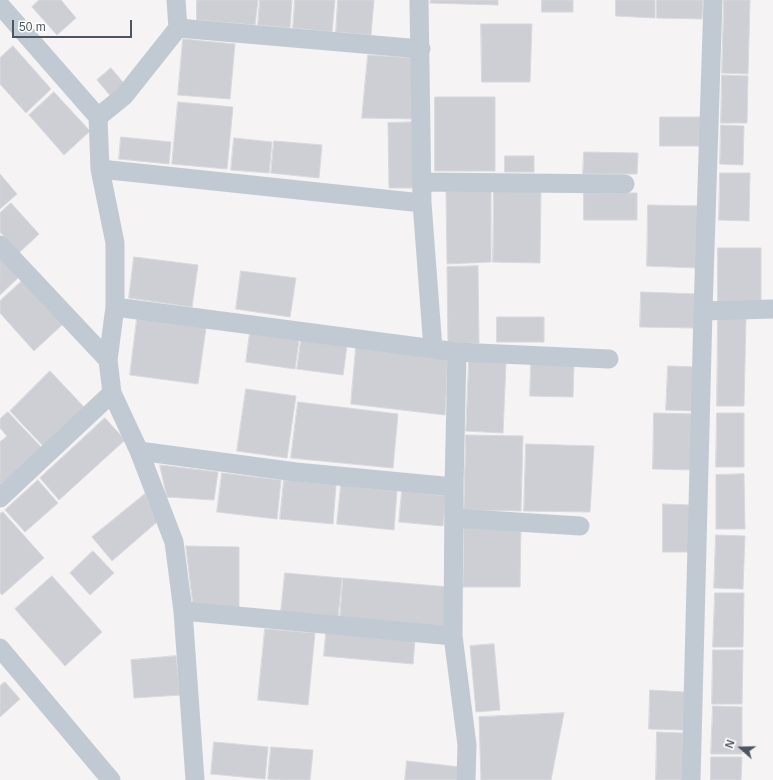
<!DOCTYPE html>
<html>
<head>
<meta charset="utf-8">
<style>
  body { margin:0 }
  #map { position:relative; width:773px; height:780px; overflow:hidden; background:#f5f3f3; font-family:Arial,sans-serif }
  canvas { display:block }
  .north { position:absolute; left:721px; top:728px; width:40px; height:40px; -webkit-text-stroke:3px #fff; paint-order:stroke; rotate:290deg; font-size:11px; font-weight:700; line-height:16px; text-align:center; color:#4a5661 }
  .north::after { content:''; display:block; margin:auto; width:14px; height:18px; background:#4a5661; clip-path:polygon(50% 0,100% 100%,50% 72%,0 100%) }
  .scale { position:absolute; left:12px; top:20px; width:120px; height:18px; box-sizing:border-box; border:2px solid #4a5661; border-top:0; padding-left:5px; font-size:12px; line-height:14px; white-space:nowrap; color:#4a5661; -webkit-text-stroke:3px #fff; paint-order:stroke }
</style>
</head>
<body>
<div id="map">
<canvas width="773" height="780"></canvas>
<div class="north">N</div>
<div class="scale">50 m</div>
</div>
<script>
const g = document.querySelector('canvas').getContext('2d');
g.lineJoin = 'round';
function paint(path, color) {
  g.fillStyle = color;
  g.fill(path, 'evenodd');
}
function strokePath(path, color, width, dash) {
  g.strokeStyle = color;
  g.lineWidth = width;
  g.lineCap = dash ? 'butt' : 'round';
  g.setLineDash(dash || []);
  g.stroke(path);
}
const building = new Path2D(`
  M39,0H61L76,18L57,35L32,7Z
  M197,0H258L255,25L197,20Z
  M260,0H292L290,28L258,25Z
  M295,0H335L332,32L293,28Z
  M338,0H374L371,35L336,32Z
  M431,0H498V5L430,3Z
  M542,0H573V12H542Z
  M616,0H655V18L616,16Z
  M657,0H703L702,19L657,18Z
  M724,0H750L748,74L722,73Z
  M481,24H532L530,82H482Z
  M183,39L235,44L230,99L178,95Z
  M13,46L51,89L26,113L0,84V58Z
  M368,55L415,58V119L362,118Z
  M111,68L127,87L113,99L97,80Z
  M722,75L748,76L747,123H721Z
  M54,92L90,131L64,155L29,115Z
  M435,97H495V171H435Z
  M178,102L233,107L227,169L172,164Z
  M660,117H702V146H660Z
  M415,122L416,188H389L388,123Z
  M721,125L744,126L743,165L720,164Z
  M121,137L171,142L169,164L119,159Z
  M234,138L272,142L269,173L231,170Z
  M274,141L322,145L319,178L271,173Z
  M584,152L638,153L637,174H583Z
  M505,156H534V172H505Z
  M720,173H750L749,221L719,220Z
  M0,174L17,194L0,209Z
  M491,191V262L447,264L446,192Z
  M494,191L541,192L540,263L493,262Z
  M584,193H637V220H584Z
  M11,203L39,234L19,253L0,232V213Z
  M648,205L701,206L699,268L647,266Z
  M718,248H761V304L718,305Z
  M0,255L20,276L0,295Z
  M134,257L198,265L192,307L129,298Z
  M478,266L479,343L448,344L447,267Z
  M241,271L296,278L290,317L236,309Z
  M23,280L63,324L34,351L0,313V301Z
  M641,292L698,294L697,328L640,327Z
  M497,317H544V342H497Z
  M718,318H746L744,406H717Z
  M137,319L206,328L198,384L130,375Z
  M250,333L299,340L295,369L246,362Z
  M301,340L347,346L343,375L297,369Z
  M356,347L448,357L445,415L351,404Z
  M469,361L506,363L503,433L466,431Z
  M531,363L574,364L573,397L530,396Z
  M668,366L698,367L697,411L666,410Z
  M50,371L84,407L44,447L10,411Z
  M246,389L296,396L287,458L237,451Z
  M298,402L398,414L393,468L291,458Z
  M8,412L42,448L0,485V442L7,436L0,428V419Z
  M654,413L697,414L695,470L653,469Z
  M717,413H744V467H716Z
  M105,418L125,440L59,500L40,478Z
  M466,435L523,436L521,511L464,510Z
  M526,444L594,446L590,512L524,511Z
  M160,465L218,472L214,500L167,497Z
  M222,473L281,480L277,519L217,512Z
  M744,474L745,529H716V475Z
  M38,480L58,503L25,532L5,510Z
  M284,480L336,485L333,524L280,519Z
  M341,485L397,491L394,530L337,524Z
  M402,491L446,496L443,526L399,522Z
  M145,494L157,522L112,561L92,537Z
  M663,504L692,505V552H663Z
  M3,512L44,558L2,595L0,593V514Z
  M464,523L521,524L520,587H463Z
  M716,535L745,536L743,589L714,588Z
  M186,546L239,547V608L193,604Z
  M93,551L114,573L90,595L70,573Z
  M285,573L342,578L338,617L281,612Z
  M52,576L102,632L65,666L15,609Z
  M343,578L449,587L445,627L340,618Z
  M715,593H744L743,647H713Z
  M265,629L315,633L308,705L258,700Z
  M326,633L415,640L413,664L324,656Z
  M494,644L500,710L476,712L470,646Z
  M713,650H743L742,704H712Z
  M176,656L180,695L134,698L131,660Z
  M5,682L20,699L0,717V686Z
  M650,690L685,692L683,730L649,729Z
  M713,706L742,707V754H711Z
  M564,713L551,780H481L479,717Z
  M657,732L683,733L682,780H656Z
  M214,742L268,747L265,779L211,774Z
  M271,747L313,750L310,780H284L268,779Z
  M711,757H742L741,780H711Z
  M407,761L460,767L458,780H405Z`);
const minor = new Path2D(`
  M419,0L422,203L433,349
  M0,5L98,117L100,169L115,243V307L108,360L112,393L139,451L174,542L183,611L195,780
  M178,28L421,49
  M98,117L124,96L178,28L176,0
  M100,169L422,203
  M422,182L625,184
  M0,245L108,360
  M115,307L457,352L609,359
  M703,311L773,309
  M457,352L454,487L453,636L467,745L466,780
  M139,451L296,472L454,487
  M0,498L112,393
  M454,518L580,526
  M183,611L453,636
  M0,648L111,780
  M691,780L703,311L713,0`);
paint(building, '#cdcfd5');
strokePath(building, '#d7d9de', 1);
strokePath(minor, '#c1cad2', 19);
</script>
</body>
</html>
